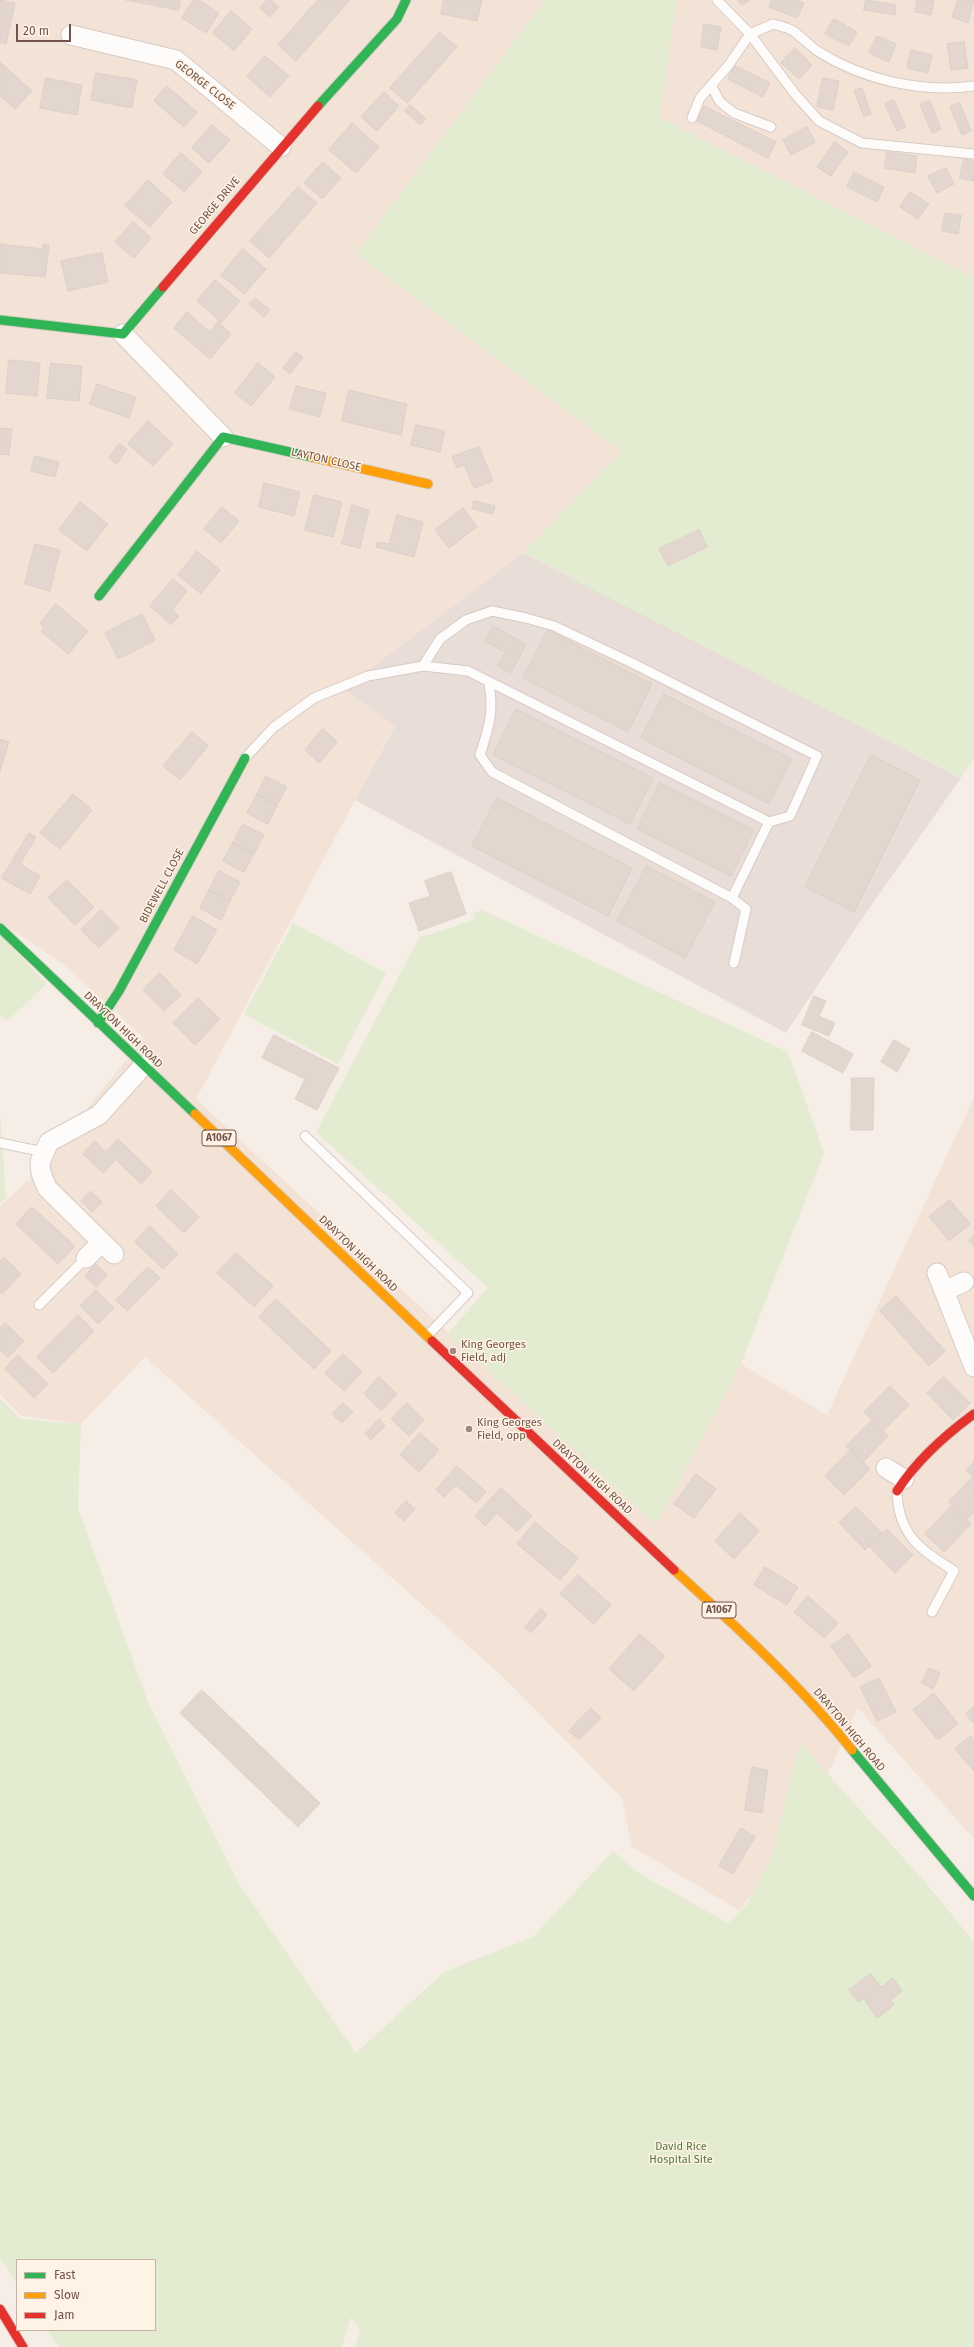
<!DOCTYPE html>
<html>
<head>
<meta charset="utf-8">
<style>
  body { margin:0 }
  #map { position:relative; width:974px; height:2347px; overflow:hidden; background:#f6eee6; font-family:"Fira Sans",sans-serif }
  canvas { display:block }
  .legend { position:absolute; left:16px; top:2259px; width:140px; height:72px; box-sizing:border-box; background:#fff3e6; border:1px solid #c7b3a6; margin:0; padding:5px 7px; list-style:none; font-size:12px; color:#725347 }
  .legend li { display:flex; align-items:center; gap:8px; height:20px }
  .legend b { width:20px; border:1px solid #c7b3a6 }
  .scale { position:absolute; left:16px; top:24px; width:55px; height:18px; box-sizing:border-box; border:2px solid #725347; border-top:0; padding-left:5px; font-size:12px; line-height:14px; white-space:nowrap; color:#725347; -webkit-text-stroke:3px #fff3e6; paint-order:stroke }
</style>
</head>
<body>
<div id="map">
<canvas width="974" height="2347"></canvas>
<ul class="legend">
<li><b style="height:5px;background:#30b455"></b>Fast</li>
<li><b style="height:5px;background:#ff9f0a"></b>Slow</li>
<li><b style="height:5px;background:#e5322d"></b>Jam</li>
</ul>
<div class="scale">20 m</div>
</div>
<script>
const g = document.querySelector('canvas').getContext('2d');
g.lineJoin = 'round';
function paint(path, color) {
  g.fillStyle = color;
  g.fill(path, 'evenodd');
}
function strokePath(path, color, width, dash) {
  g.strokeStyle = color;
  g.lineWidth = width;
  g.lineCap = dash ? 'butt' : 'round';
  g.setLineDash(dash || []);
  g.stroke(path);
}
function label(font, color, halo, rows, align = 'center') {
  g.font = font + ' "Fira Sans",sans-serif';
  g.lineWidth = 3;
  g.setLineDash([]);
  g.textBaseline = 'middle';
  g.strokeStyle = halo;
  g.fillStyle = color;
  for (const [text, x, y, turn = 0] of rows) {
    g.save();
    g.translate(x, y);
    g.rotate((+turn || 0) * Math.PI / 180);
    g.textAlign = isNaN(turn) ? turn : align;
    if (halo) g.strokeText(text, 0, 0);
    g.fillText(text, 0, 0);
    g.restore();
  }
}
const residential = new Path2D(`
  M0,0H545L356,254L622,451L523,553L345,689L395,725L196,1099L656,1525L741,1364L827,1415L974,1097V1839L858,1708L798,1840L739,1910L632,1847L622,1798L503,1677L145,1357L81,1424L22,1416L0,1394V1206L33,1176L144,1038L63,964L0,922Z
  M672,0H974V278L659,117Z`);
const industrial = new Path2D(`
  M523,553L961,778L859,923L786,1033L355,800L395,726L344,689Z`);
const green = new Path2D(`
  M545,0H677L659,117L974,278V759L961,778L523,553L622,451L356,254Z
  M482,910L788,1052L824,1153L741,1364L656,1525L448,1333L488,1288L316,1132L419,938L476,919L473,913Z
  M293,923L386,973L338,1064L244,1014Z
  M0,933L46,984L8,1021L0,1015Z
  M0,1112L6,1198L0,1203Z
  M0,1399L21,1419L81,1424L78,1508L148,1702L239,1884L356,2053L444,1972L533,1937L613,1851L640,1874L728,1923L748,1903L772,1856L800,1743L925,1882L974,1942V2347H355L360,2331L351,2317L342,2347H59L47,2330H155V2260H17V2284L0,2258Z`);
const building = new Path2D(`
  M0,0L15,3L6,44L0,42Z
  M126,0H180L179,10Z
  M194,0H199L219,13L206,33L182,18Z
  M267,0H271L279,7L270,17L260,8Z
  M318,0H350L296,61L278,45Z
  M444,0H482L477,21L441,14Z
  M738,0H750L742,5Z
  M772,0H797L804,3L797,18L769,7Z
  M866,0L896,5L895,15L864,10Z
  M917,0H934L931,15L915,12Z
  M958,0H974L968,23L952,17Z
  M231,11L252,29L234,51L213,33Z
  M834,19L857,32L849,46L825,34Z
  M704,24L721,27L717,50L701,47Z
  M440,32L457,47L407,103L390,88Z
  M877,36L896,44L889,62L869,53Z
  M964,42L968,68L951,70L947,44Z
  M795,48L812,65L799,79L781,63Z
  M911,50L932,55L928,73L907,68Z
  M265,56L289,76L270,97L247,77Z
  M0,62L32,91L15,109L0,96Z
  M735,66L770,83L763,97L728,79Z
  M96,73L137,80L132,108L91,100Z
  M46,78L82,85L77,115L40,108Z
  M823,78L839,81L833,110L817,107Z
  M167,86L197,112L184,127L154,101Z
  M862,88L871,114L864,117L854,91Z
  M384,92L399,106L377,131L361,117Z
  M894,100L906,127L897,131L885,104Z
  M930,101L941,129L932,133L920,105Z
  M960,103L971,131L962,135L950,107Z
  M410,105L426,119L420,125L405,111Z
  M704,106L776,142L768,158L697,121Z
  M352,123L379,147L356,173L329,150Z
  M212,125L230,140L209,163L192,148Z
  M807,127L815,142L791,155L783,140Z
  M835,142L848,152L831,176L817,167Z
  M887,152L917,156L915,173L885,168Z
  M181,153L202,172L184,192L163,174Z
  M964,159L974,161V181L960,178Z
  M323,162L341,178L322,199L304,183Z
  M946,168L954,184L937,193L928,176Z
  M854,172L884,187L877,202L847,187Z
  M148,180L172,202L150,227L125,206Z
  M298,187L317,203L269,258L250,241Z
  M910,192L929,204L918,219L900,207Z
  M945,213L961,215L958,234L942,231Z
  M133,222L151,238L134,258L115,242Z
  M1,244L43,249V244L49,245L45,277L0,273Z
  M243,249L266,269L244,294L221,275Z
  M102,253L108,282L68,291L61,261Z
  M215,280L240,301L220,324L231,334L210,359L174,328L187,312L210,332L219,320L197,301Z
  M255,298L270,310L264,317L249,304Z
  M296,352L303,357L290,374L283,368Z
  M9,360L40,363L37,396L6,393Z
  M51,363L82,366L79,401L47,398Z
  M258,363L275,377L251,406L235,393Z
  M97,384L136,397L129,418L90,404Z
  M296,386L326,393L320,417L290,409Z
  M349,390L407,404L401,435L342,421Z
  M148,421L173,444L153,466L128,444Z
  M416,425L445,431L440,452L411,445Z
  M0,428L12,429L9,455L0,454Z
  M119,444L127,449L117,464L109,458Z
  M479,447L493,481L474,488L464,465L457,468L452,457Z
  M35,456L59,462L55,477L31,471Z
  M264,483L300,492L294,516L259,507Z
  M314,495L342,502L333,537L305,530Z
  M474,501L495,506L493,514L473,509Z
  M80,502L108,524L87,551L59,530Z
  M352,505L369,510L360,548L342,544Z
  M222,507L239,521L221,543L204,529Z
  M463,508L477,527L449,548L435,530Z
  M397,515L423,522L414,557L376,547L377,542L389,544Z
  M699,530L707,547L668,566L659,549Z
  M35,544L60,550L50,591L25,584Z
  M197,551L220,570L201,594L178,575Z
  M173,579L187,591L172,610L179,616L171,625L150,606Z
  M56,604L88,631L68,654L41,631L44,627L40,623Z
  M142,614L155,640L118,659L105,633Z
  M493,626L526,644L511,673L498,666L505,652L485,641Z
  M548,630L652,684L628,732L523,678Z
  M664,694L792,759L769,804L641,738Z
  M516,709L653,778L630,824L493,755Z
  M323,729L337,742L319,763L305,750Z
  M192,732L208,746L180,780L163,766Z
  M0,739L9,742L0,771Z
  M871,755L920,780L854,912L805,887Z
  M266,776L287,787L277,805L257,795Z
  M660,783L754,830L731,876L637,829Z
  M73,794L92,810L60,849L40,833Z
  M257,795L277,805L268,824L247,813Z
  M497,798L632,868L608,916L472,846Z
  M243,824L264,835L254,854L233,843Z
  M29,833L36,837L20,864L40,876L30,894L2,878Z
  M233,843L254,854L244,872L223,861Z
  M647,866L715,902L685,958L617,921Z
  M219,871L240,882L230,901L209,890Z
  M451,872L466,914L419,931L409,903L430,896L425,881Z
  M67,880L94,907L75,925L48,898Z
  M209,890L230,901L221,920L200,908Z
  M101,910L119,928L99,948L81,930Z
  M193,916L217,930L197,964L174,950Z
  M160,973L181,995L164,1011L143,990Z
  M814,996L826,1001L819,1016L835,1023L829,1036L802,1025Z
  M198,998L220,1019L195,1045L173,1023Z
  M812,1032L853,1054L843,1073L802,1051Z
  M274,1035L339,1068L317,1110L295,1099L305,1079L262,1058Z
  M894,1040L910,1049L897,1072L881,1062Z
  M852,1078H874L873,1130H851Z
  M118,1139L152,1172L141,1184L107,1151Z
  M95,1141L115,1161L103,1173L83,1154Z
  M171,1190L199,1217L184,1233L156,1206Z
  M91,1191L102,1202L92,1212L81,1201Z
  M950,1200L970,1224L949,1241L929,1217Z
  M32,1207L75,1246L58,1264L16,1224Z
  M150,1226L178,1254L163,1269L135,1242Z
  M974,1236V1246L969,1240Z
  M236,1253L273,1286L254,1307L217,1273Z
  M4,1257L21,1274L2,1294L0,1292V1261Z
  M96,1264L107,1275L96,1287L85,1276Z
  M148,1267L160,1278L127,1311L116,1300Z
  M96,1290L114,1308L98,1324L80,1306Z
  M896,1296L945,1351L929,1366L880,1311Z
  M276,1299L331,1351L314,1369L259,1317Z
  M78,1315L94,1331L53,1373L37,1357Z
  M5,1323L24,1341L8,1357L0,1350V1328Z
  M343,1354L362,1372L344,1391L325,1373Z
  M18,1355L48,1384L34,1398L5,1369Z
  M379,1377L397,1394L381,1411L364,1394Z
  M944,1377L970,1403L953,1420L927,1393Z
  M890,1386L909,1405L883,1431L864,1412Z
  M343,1403L353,1412L342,1423L332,1414Z
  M407,1403L424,1420L409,1436L391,1419Z
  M379,1419L385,1426L371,1440L365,1434Z
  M872,1420L888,1436L863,1462L846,1446Z
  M420,1433L439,1450L419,1472L400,1455Z
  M851,1450L870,1469L844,1495L825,1476Z
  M974,1462V1478L966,1470Z
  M457,1466L486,1492L476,1503L456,1485L444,1497L436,1490Z
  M696,1474L716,1489L694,1518L674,1504Z
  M973,1477L974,1512L966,1520L949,1502Z
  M501,1488L532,1516L517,1532L497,1513L485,1526L475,1516Z
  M406,1501L415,1509L404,1521L395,1513Z
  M952,1506L971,1524L944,1552L925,1534Z
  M856,1507L882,1533L865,1550L839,1523Z
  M740,1513L759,1531L734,1559L715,1541Z
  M535,1522L578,1558L560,1580L517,1544Z
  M887,1529L913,1555L895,1573L869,1546Z
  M765,1567L798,1587L787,1605L754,1585Z
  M578,1575L611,1605L594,1624L560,1594Z
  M808,1596L838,1623L824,1638L794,1612Z
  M541,1609L547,1615L531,1633L525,1627Z
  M640,1634L665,1656L634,1691L609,1669Z
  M848,1634L871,1666L854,1678L831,1646Z
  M929,1668L940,1673L933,1689L922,1683Z
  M879,1678L896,1712L877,1721L860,1687Z
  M202,1690L320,1803L298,1827L180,1713Z
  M934,1693L958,1724L938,1740L913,1710Z
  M974,1707V1722L973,1723L966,1714Z
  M591,1708L601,1718L579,1740L569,1731Z
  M971,1736L974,1739V1771L955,1749Z
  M752,1767L768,1770L762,1813L745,1810Z
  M741,1828L755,1837L733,1874L719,1866Z
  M871,1974L881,1987L893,1978L902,1991L890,2000L894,2005L877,2018L864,1999L858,2002L849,1990Z`);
const lane = new Path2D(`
  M711,85L720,102L734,113L771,127
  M974,86C921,93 864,80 819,52C810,46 802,37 793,31C787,27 779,26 773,24L750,34L795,94L819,121L862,143L974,154
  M692,118L700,98L728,66L750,34L717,0
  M423,666L440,639L466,620L492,611L526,618L554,626L630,662L817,756L790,816L769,822
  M245,758L274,727L314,698L368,676L423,666L468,671L769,822L732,898L492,772L480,755C489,727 494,712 489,682
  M732,898L746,909L734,963
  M305,1136L468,1293L427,1336
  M0,1143L44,1152
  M39,1305L86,1258
  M897,1491C898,1535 920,1549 954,1571L932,1612`);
const street = new Path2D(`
  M71,35L176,60L281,147
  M123,334L223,437
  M114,1254L47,1188L41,1173L40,1162L49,1142L99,1115L143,1066
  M86,1258L101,1243
  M937,1273L974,1367
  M944,1291L964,1282
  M886,1468L904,1479`);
const fast = new Path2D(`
  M318,106L397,19L406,0
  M0,320L123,334L163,287
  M99,596L223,437L312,457
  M0,928L195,1114
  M98,1023L119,991L245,758
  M852,1750L974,1896`);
const slow = new Path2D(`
  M312,457L428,484
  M195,1114L432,1341
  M674,1570C737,1627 799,1684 852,1750`);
const jam = new Path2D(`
  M163,287L318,106
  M432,1341L674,1570
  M897,1491C917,1460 944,1436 974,1414
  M0,2309L23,2347`);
const markers = [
  [453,1351,4,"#a0897f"],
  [469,1429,4,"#a0897f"]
];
const shields = [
  [219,1138,34],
  [719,1610,34]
];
const shieldNames = [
  ["A1067",219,1138],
  ["A1067",719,1610]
];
const streetNames = [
  ["GEORGE CLOSE",205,85,38],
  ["GEORGE DRIVE",215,206,-50],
  ["LAYTON CLOSE",326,460,13],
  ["BIDEWELL CLOSE",162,886,-62],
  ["DRAYTON HIGH ROAD",123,1030,44],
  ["DRAYTON HIGH ROAD",358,1254,44],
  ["DRAYTON HIGH ROAD",592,1477,43],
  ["DRAYTON HIGH ROAD",849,1730,50]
];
const poiNames = [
  ["King Georges",461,1345],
  ["Field, adj",461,1358],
  ["King Georges",477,1423],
  ["Field, opp",477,1436]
];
const parkNames = [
  ["David Rice",681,2147],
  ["Hospital Site",681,2160]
];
paint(residential, '#f2e3d6');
paint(industrial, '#e8ded7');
paint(green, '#e3ebd1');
paint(building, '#e2d6ce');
strokePath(building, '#ded0c9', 1);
strokePath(lane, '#d7cbc4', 11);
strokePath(street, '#d7cbc4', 21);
strokePath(fast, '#d6cbc3', 11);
strokePath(slow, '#d6cbc3', 11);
strokePath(jam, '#d6cbc3', 11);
strokePath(lane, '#fefcfb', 9);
strokePath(street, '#fefcfb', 19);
strokePath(fast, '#30b455', 9);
strokePath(slow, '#ff9f0a', 9);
strokePath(jam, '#e5322d', 9);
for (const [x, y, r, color] of markers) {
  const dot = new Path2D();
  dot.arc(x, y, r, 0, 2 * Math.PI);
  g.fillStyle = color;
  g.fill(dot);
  strokePath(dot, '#fff3e6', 1.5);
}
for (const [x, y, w] of shields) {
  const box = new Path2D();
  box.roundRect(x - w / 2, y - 8, w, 16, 3);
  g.fillStyle = '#fff3e6';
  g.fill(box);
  strokePath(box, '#725347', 1);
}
label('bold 10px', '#725347', null, shieldNames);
label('11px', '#725347', '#fff3e6', streetNames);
label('11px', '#725347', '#fff3e6', poiNames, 'left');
label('11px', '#557840', '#fff3e6', parkNames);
</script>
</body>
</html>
